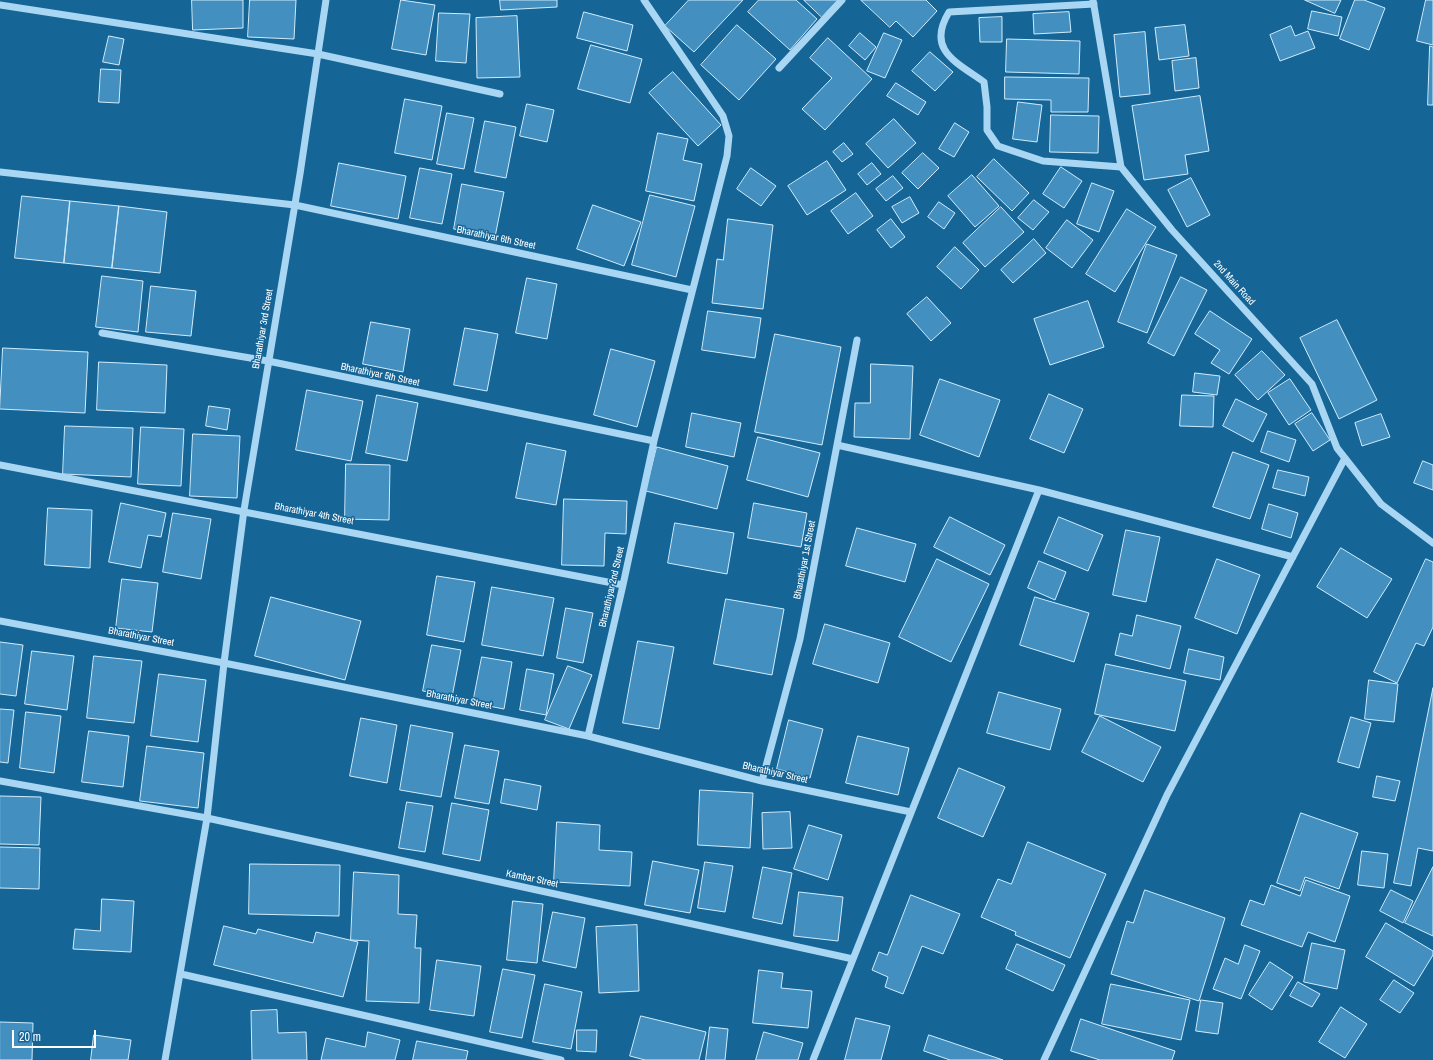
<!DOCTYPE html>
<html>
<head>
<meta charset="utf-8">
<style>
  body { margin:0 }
  #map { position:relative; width:1433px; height:1060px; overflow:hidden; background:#166597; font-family:"Archivo Narrow",sans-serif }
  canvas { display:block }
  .scale { position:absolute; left:12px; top:1030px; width:84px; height:18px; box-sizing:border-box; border:2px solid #fff; border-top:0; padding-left:5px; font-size:12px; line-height:14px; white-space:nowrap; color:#fff; -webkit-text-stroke:3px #166597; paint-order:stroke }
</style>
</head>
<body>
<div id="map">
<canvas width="1433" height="1060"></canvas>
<div class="scale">20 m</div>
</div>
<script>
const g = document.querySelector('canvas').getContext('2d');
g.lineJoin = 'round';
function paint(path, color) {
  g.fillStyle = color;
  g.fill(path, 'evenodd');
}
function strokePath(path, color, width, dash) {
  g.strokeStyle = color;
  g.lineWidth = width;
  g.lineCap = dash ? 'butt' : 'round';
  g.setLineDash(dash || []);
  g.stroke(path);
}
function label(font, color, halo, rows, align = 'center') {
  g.font = font + ' "Archivo Narrow",sans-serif';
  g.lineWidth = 3;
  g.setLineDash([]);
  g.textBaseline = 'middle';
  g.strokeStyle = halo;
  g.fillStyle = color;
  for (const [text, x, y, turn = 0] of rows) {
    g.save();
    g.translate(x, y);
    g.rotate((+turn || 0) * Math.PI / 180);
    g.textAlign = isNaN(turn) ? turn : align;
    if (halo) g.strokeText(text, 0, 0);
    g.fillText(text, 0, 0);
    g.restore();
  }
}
const building = new Path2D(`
  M192,0H243V28L193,30Z
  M250,0H296L294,39L248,37Z
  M401,0L435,5L426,55L392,49Z
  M500,0H557V7L501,10Z
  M689,0H743L694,52L665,26Z
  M759,0H796L817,19L790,50L748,12Z
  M804,0H838L822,17Z
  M861,0H926L937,11L913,37L896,21L890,27Z
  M1305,0H1341L1335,13Z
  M1355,0H1364L1385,8L1369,50L1340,39Z
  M1426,0H1433V45L1417,41Z
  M1312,11L1342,17L1338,36L1308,29Z
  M584,12L633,25L627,51L577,38Z
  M1069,12L1071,32L1034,34L1033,14Z
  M439,13L470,14L466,63L436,61Z
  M517,16L520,77L477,78L476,18Z
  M1002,17V42H980L979,18Z
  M737,25L776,59L739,100L701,65Z
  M1185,25L1189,56L1159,60L1155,28Z
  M1291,26L1295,36L1308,31L1315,48L1280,61L1270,35Z
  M1145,32L1150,94L1120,97L1114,35Z
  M860,33L876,47L865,60L849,46Z
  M884,33L902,40L885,78L867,71Z
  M109,36L124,39L119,65L103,62Z
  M828,38L872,79L825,130L802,109L832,78L810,58Z
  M1007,39L1080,41L1079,74L1006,72Z
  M591,45L642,59L630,103L578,89Z
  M1430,46L1433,47V105H1428Z
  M930,52L953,72L935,91L912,71Z
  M1196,58L1199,88L1175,91L1172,61Z
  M101,69L121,70L119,103L99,102Z
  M673,72L721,125L698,146L649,93Z
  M1005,77L1089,78L1088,112H1051V100L1005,99Z
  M896,83L926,102L918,115L887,96Z
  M1200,96L1209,151L1185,155L1188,174L1144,180L1132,106Z
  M405,99L442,106L432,160L395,153Z
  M1018,102L1042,105L1037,142L1013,139Z
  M527,104L554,110L547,142L520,136Z
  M447,113L474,118L464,169L437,164Z
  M1051,115L1099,116L1098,153L1050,152Z
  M894,119L916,143L888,168L866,144Z
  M485,121L516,127L506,178L475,172Z
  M955,123L969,132L954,157L939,149Z
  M658,133L688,139L683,160L702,164L694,201L646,191Z
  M844,143L853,154L842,162L833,152Z
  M923,153L939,168L918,189L902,173Z
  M994,159L1029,193L1012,211L977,177Z
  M827,161L846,190L807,215L788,186Z
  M339,163L406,176L398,219L331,206Z
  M872,163L881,174L867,185L858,174Z
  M1061,167L1082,181L1064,208L1043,194Z
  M420,168L452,174L442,224L410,218Z
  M751,168L776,186L761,206L737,189Z
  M972,175L999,206L975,227L948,196Z
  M893,176L903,188L886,201L876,189Z
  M1191,178L1210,215L1187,227L1168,190Z
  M1092,183L1114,191L1099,232L1077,224Z
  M462,184L504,192L495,237L454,229Z
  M856,193L873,216L848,234L831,211Z
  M650,195L695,206L676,277L632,265Z
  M22,196L70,201L64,263L15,258Z
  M910,197L919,213L902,223L892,207Z
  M1034,200L1049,212L1033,230L1018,218Z
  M70,201L119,206L112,268L64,263Z
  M939,202L955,213L944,229L928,217Z
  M593,205L641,222L624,266L577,249Z
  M119,206L167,212L160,273L112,268Z
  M1001,207L1024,232L985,267L963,243Z
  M1127,209L1156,227L1115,292L1086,274Z
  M728,219L773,225L763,309L712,303L717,259L723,260Z
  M891,219L905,237L891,248L877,230Z
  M1067,220L1093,240L1072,268L1046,248Z
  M1034,239L1046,253L1013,283L1001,270Z
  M1147,244L1177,255L1147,333L1118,322Z
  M955,247L979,270L961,289L937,267Z
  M102,276L143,281L138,332L96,327Z
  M1181,277L1207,290L1174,356L1148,343Z
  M527,278L557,284L547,339L516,333Z
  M151,286L196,291L191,336L146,332Z
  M927,297L951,323L931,341L907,314Z
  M1088,301L1104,347L1050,365L1034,319Z
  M708,311L761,318L755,358L702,350Z
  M1210,311L1252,339L1229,374L1211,363L1220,350L1195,334Z
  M1337,320L1377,400L1339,419L1300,338Z
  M371,322L410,329L403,372L363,364Z
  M465,328L498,334L487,391L454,385Z
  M775,334L841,347L822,445L755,432Z
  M3,348L88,352L85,413L0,409Z
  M611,349L655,361L637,427L594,415Z
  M1262,351L1285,375L1258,400L1235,375Z
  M99,362L167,365L165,413L97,410Z
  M871,364L913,366L910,439L854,437L855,403H870Z
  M1195,373L1220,376L1217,395L1193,392Z
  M940,379L1000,400L979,457L920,435Z
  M1290,379L1311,410L1289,425L1268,393Z
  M307,390L363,401L351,461L296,450Z
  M1049,394L1083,409L1064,453L1030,439Z
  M377,395L418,403L407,461L366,453Z
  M1182,395L1214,396L1213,427L1180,426Z
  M1236,399L1267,414L1253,442L1223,426Z
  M209,406L230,409L227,430L206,426Z
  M692,413L741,423L734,457L686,447Z
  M1312,413L1330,440L1313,451L1295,424Z
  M1381,414L1390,437L1362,446L1355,423Z
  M65,426L133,428L131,477L63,474Z
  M141,427L184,429L181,486L138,484Z
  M1268,431L1296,440L1289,462L1261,452Z
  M193,434L240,436L237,498L190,496Z
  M758,437L820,453L808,497L747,480Z
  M527,443L566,451L556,505L516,498Z
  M657,447L728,466L717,509L646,491Z
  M1233,452L1269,465L1250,519L1213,507Z
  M1423,461L1433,465V490L1414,483Z
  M346,464L390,465L389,520L345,519Z
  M1278,470L1309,477L1305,496L1273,488Z
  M564,499L627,501L626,534L605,533L604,566L562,565Z
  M121,503L166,513L161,537L148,535L141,568L109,562Z
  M754,503L807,513L801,547L748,538Z
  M1269,504L1298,513L1291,538L1262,529Z
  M48,508L92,510L90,568L45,565Z
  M173,513L211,519L201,579L163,572Z
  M950,517L1005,545L990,575L934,547Z
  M1059,517L1103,535L1088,571L1044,553Z
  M675,523L734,533L727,574L668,563Z
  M857,528L916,544L905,582L846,566Z
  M1126,530L1160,537L1146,602L1113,595Z
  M1341,548L1392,579L1367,618L1317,587Z
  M937,559L989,584L951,662L899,637Z
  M1217,559L1260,575L1237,634L1195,618Z
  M1426,559L1433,562V627L1424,646L1416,643L1397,683L1374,672Z
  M1039,561L1066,572L1055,600L1028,588Z
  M437,576L475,582L464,642L427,635Z
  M122,579L158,583L152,632L116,628Z
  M492,587L554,598L543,656L482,645Z
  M271,597L361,621L345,680L255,656Z
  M1035,597L1089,613L1074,662L1020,645Z
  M726,599L784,609L772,675L714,664Z
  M566,608L593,613L583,663L557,658Z
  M1137,615L1181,626L1170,669L1115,655L1120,633L1132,636Z
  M825,624L890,643L878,683L813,664Z
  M638,641L674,647L659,729L623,723Z
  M0,642L23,645L16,696L0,694Z
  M432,645L461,650L452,697L423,691Z
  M1189,649L1224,657L1220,680L1184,673Z
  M32,651L74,656L67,710L25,704Z
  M94,656L142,661L134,723L87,718Z
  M482,657L512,662L504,709L473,703Z
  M1106,664L1186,681L1175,731L1095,714Z
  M568,666L592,675L569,729L545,720Z
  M527,669L554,674L546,715L520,710Z
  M159,674L206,680L198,742L151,736Z
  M1369,680L1398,684L1394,722L1365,719Z
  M1433,688V851L1418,848L1411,886L1394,883Z
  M999,692L1061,709L1050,750L987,733Z
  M0,709L14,710L8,763L0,762Z
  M26,712L61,716L54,773L20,768Z
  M1100,716L1161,747L1143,782L1082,752Z
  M1351,717L1371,723L1359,768L1338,762Z
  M361,718L397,725L387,783L350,776Z
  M789,720L823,729L810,778L777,769Z
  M411,725L453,733L441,797L400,790Z
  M89,731L129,736L123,787L82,782Z
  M858,736L909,748L898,795L846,783Z
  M465,745L499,751L489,804L455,798Z
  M147,746L204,753L198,808L140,801Z
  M959,768L1005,787L983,837L938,818Z
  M1377,776L1400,781L1395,801L1373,797Z
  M505,779L541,786L537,810L501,803Z
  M700,790L753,793L750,848L698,845Z
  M0,796L41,797L39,845L0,844Z
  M407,802L433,806L425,852L399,848Z
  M452,803L489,810L480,861L443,854Z
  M790,812L792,848L763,849L762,813Z
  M1301,813L1358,833L1339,889L1305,877L1300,891L1277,883Z
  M557,822L600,825L599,850L632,852L630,886L554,882Z
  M809,825L842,835L828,880L794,869Z
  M1028,842L1106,874L1070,958L1015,935L1016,932L981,917L998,879L1011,884Z
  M0,847L40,848L39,889L0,888Z
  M1362,851L1388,854L1384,888L1358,885Z
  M653,861L699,870L690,913L645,905Z
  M705,862L733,866L725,912L698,908Z
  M250,864L340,865L339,916L249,914Z
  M763,867L792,873L782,924L753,918Z
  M1433,867V936L1405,923Z
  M354,872L399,875L398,914L417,915L415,948H421L419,1003L366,1001L369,941L351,940Z
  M1306,880L1350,896L1335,942L1308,932L1302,947L1241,925L1250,900L1264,905L1271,885L1300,896Z
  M1145,890L1225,918L1199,1001L1111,974L1127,921L1133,923Z
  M1391,890L1413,901L1403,923L1380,911Z
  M799,892L843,897L838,941L794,936Z
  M911,895L960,914L943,954L922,946L903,994L885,987L888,977L872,970L879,952L887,955Z
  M102,899L134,901L131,952L73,949L75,929L100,931Z
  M513,901L543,904L537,963L507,960Z
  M553,912L585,918L576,968L543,961Z
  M1386,923L1433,951V955L1414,986L1366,957Z
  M637,925L639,991L599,993L596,927Z
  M224,926L256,934L258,929L313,943L316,932L358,942L343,997L214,965Z
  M1312,943L1345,950L1337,989L1304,982Z
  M1017,944L1065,965L1053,991L1006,969Z
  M1245,945L1260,951L1241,999L1213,989L1225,958L1238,964Z
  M437,960L481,966L474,1016L430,1010Z
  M1270,962L1293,977L1272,1010L1249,995Z
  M503,969L535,975L522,1038L490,1032Z
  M759,970L783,973L781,988L812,991L808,1028L753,1023Z
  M1394,980L1414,993L1400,1013L1380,1000Z
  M1298,982L1320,994L1312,1007L1290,996Z
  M545,984L582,992L571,1049L533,1042Z
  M1111,984L1190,1000L1181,1040L1102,1024Z
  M1201,1000L1223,1003L1218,1034L1196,1031Z
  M1341,1007L1367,1024L1345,1058L1319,1042Z
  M277,1010L278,1033L306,1032L307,1060H252L251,1011Z
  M641,1016L706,1032L699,1060H645L630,1056Z
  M856,1018L890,1026L881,1060H845Z
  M1081,1019L1175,1051L1172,1060H1100L1071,1051Z
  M0,1022L33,1023L32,1060H0Z
  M710,1027L728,1029L725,1060H706Z
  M577,1030H597L596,1052L577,1051Z
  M368,1032L400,1040L395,1060H321L326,1038L365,1047Z
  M764,1032L803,1043L798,1060H756Z
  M94,1035L131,1040L128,1060H91Z
  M929,1035L1003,1060H950L924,1051Z
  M417,1041L468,1051L466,1060H413Z`);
const minor = new Path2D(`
  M1093,0L1121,167L1172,230L1312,384L1337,448L1381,504L1433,543
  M1094,4L949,12C926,50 956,62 984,82L987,107V130L998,146L1043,161L1121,167
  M0,5L318,54L500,94
  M779,68L842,0
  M0,172L295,205L692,290
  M102,333L268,361L654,441
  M837,445L1039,490
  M0,465L623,585
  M0,621L224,663L588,736L762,781L911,812
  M588,736L623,585L654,441L727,156L729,136L723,116L644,0
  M0,781L207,818L853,959
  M762,781L800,639L857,340
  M181,974L561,1060
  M165,1060L207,818L224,663L244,510L300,174L326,0
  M813,1060L1039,490L1293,557
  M1044,1060L1167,795L1345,458`);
const streetNames = [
  ["Bharathiyar 6th Street",496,238,12],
  ["2nd Main Road",1234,283,48],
  ["Bharathiyar 3rd Street",263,329,-80],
  ["Bharathiyar 5th Street",380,375,12],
  ["Bharathiyar 4th Street",314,514,11],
  ["Bharathiyar 1st Street",805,560,-79],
  ["Bharathiyar 2nd Street",612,587,-77],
  ["Bharathiyar Street",141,637,11],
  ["Bharathiyar Street",459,700,11],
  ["Bharathiyar Street",775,773,13],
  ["Kambar Street",532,879,12]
];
paint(building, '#4390c0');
strokePath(building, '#d0ecfc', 1);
strokePath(minor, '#a9d6f2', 7);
label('10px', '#fff', '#166597', streetNames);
</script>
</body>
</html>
